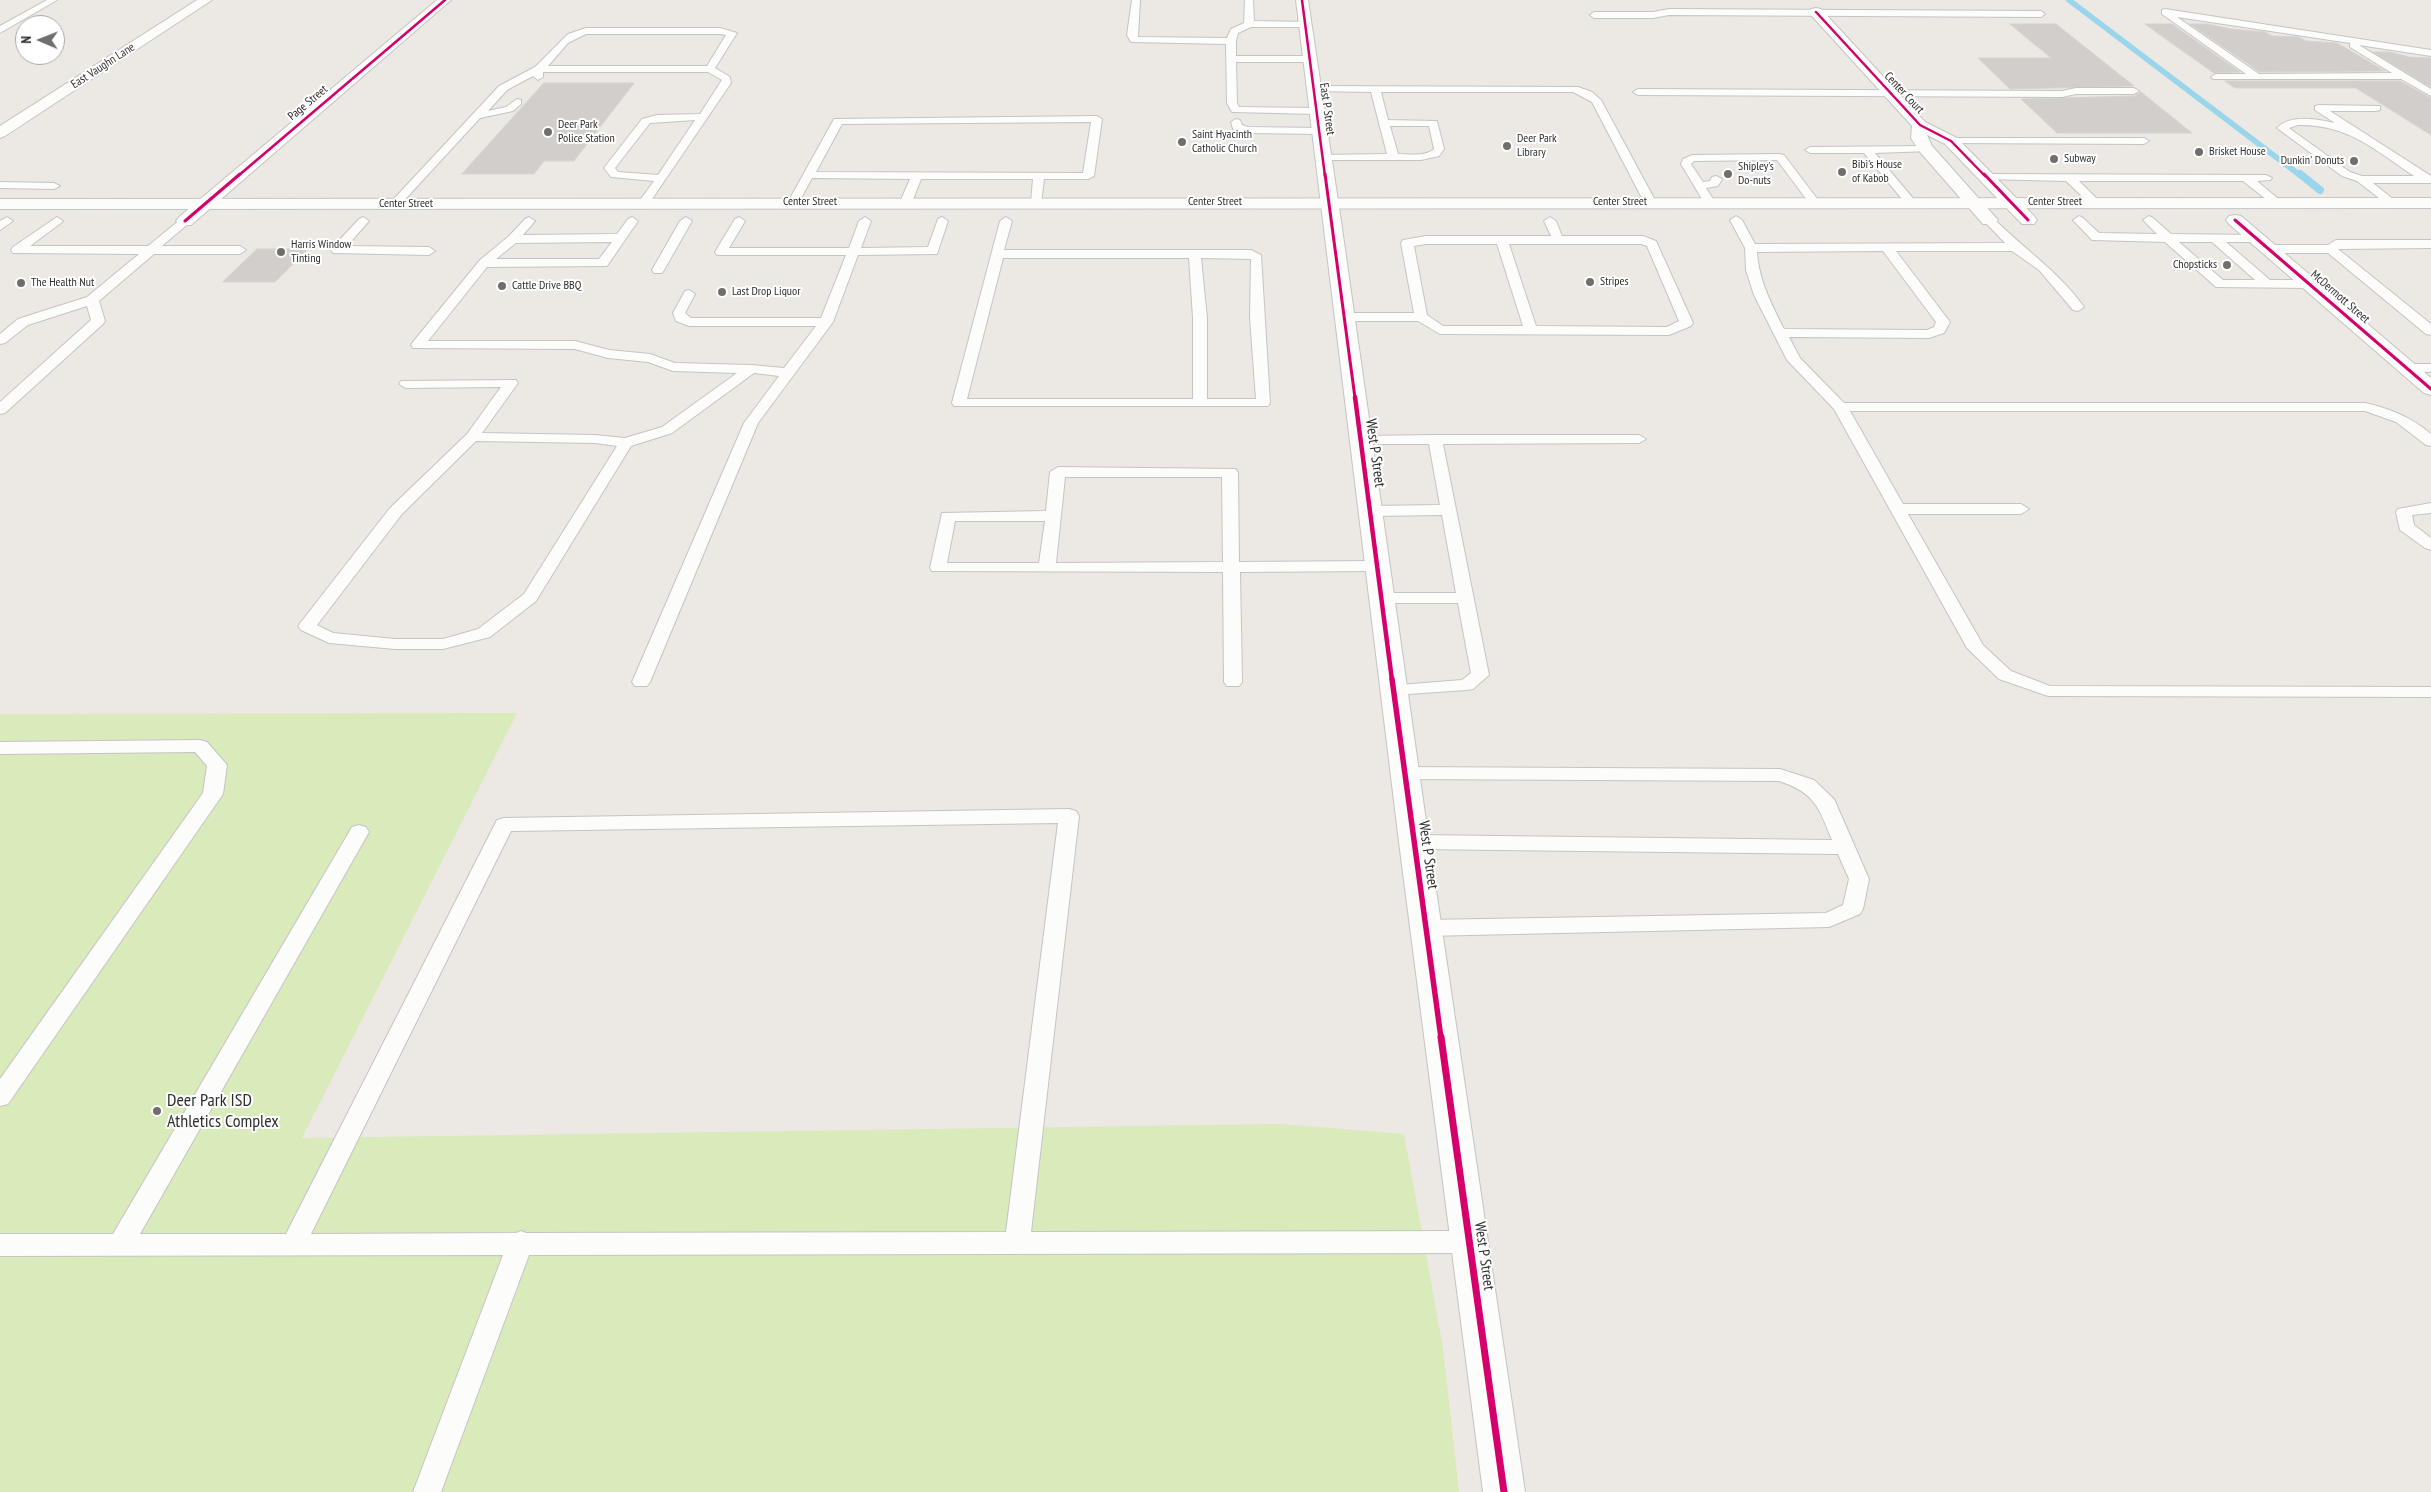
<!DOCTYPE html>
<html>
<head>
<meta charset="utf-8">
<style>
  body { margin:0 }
  #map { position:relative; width:2431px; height:1492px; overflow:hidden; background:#ece8e4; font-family:"PT Sans Narrow",sans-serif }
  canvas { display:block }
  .north { position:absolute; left:15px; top:15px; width:50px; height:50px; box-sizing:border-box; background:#fff; border:1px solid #ababab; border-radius:50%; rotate:271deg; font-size:14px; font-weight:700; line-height:20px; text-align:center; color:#2e2e2e }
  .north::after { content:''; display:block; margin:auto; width:18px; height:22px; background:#706f6e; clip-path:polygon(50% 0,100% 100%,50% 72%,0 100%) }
</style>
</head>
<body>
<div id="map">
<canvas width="2431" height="1492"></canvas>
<div class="north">N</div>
</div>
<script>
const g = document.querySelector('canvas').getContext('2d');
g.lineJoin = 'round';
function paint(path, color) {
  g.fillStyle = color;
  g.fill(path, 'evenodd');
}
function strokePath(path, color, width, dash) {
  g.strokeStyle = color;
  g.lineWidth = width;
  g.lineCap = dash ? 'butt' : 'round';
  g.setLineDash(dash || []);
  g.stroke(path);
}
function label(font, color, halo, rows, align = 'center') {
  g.font = font + ' "PT Sans Narrow",sans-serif';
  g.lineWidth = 4;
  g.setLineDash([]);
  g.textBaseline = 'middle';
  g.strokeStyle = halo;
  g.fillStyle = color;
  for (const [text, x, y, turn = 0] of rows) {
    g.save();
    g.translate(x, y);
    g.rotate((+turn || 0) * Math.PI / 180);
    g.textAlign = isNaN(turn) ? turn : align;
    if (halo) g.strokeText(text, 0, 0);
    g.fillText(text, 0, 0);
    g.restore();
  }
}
const pitch = new Path2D(`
  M517,713L302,1138L1280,1124L1404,1134L1443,1348L1459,1492H0V714Z`);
const streamFar1 = new Path2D(`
  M2069,0L2301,176`);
const stream = new Path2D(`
  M2300,174L2320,190`);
const building = new Path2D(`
  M2010,24H2056L2134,86L2010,89L1978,58H2051Z
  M2145,24H2172L2240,72L2214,73Z
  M2190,24H2208L2231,29L2265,32L2272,36L2299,37L2306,41L2337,43L2385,71L2260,72Z
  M2373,52H2390L2409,57L2431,58V87Z
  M2225,81H2400L2431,98V135L2356,88H2235Z
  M544,83H634L574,161H544L534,174H462Z
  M2141,92L2192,133H2057L2021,99L2134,96Z
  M257,249H308L275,282H223Z`);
const service = new Path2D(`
  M47,0H57L0,33V26Z
  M1132,0H1140L1138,37L1227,38L1231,29L1244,23L1245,0H1253L1254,21L1308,22L1310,24L1305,27H1251L1238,33L1236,41V56H1310L1315,59L1310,62H1236L1237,103L1239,107L1317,108L1322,111L1317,114L1232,112L1227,103L1226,44L1131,42L1127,35Z
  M1669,9L2041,11L2045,14L2041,17L1669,15L1653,18H1594L1590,15L1594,12H1653Z
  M2165,9L2431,50V56L2359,45L2431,89V96L2401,79H2213L2211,77L2216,74H2246L2162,14V10ZM2177,17L2350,43V47L2392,73L2259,74Z
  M586,28H720L737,33L715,68L730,77L731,83L648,205L644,206L638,203L654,181L611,177L604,168L642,119L657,115L700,114L722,80L708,72H543V77L538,80L533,76L507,90L488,111L506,107L517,99L521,100V104L513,111L480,118L399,206H391V202L499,86L535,67L568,34ZM586,34H720L726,35L707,66H548L568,43ZM695,120L658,175L618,172L615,168L650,123Z
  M1314,86L1578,87L1592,92L1601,100L1656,202L1650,205L1644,202L1592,102L1573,92H1381L1388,120L1437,121L1444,149L1439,156L1421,160H1323L1319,159V155L1387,154L1371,92L1310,91V87ZM1390,126H1429L1434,149C1426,157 1408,154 1398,154Z
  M2076,88H2134L2139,91L2134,94H2076L2062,97L1638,95L1633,92L1638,89L2062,91Z
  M2319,105L2380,106V110L2376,111H2330L2431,176V183H2373L2398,203L2392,206L2388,205L2357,181L2342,176L2277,128C2290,114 2317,119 2335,123L2315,110V106ZM2298,125C2348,124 2375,150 2414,176H2362L2350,172L2289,128Z
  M1097,116L1102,119L1094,176L1088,179H1044L1041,204L1037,205L1031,202L1033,179H921L912,202L906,205L900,202L910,179L812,178L798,204L794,205L788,202L834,119ZM1091,122L1083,173L816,172L842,124Z
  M1236,119L1240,120L1242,125L1248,127L1320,128L1325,131L1320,134L1247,133L1233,129L1231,122Z
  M1951,138H2144L2149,141L2144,144L1947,143V139Z
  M1926,146L1930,147V151L1875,153L1916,202L1910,205L1906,204L1864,153H1810L1805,150L1810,147Z
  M1780,154L1784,155L1818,200V204H1810L1777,160L1694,161L1691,164L1703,182L1710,181L1712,177L1716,176L1722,179L1718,186L1706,188L1715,202L1709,205L1705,204L1681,164L1683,159L1692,155Z
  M1988,174L2266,175L2272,178L2270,180L2257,181L2282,202L2276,205L2272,204L2243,181H2079L2100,202L2094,205L2090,204L2066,181L1984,179L1982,177Z
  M0,182L54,183L60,186L54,189L0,188Z
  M1736,216L1742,220L1755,244L2005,243L1983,220L1989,216L1993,218C2023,248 2059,272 2084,307L2078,311L2073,310L2039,270L2012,251H1896L1950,322L1944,333L1929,338L1789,337L1800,358L1844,403H2365C2391,409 2411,417 2431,434V446L2426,445L2396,422L2365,411H1850L1903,504H2021L2029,509L2021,514H1908L1983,645L2011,671L2050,686L2431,687V697L2048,696L1999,679L1967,648L1834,409L1787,360L1754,295L1746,270L1745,248L1730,220ZM1883,251L1936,322L1934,327L1927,330L1784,329C1771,303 1759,281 1757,252Z
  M2079,216L2083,218L2099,233L2157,234L2143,220L2149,216L2153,218L2171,234L2259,235L2261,238L2255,242H2226L2270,280H2308L2314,284L2308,288L2216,287L2165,242L2092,240L2073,220ZM2179,242H2212L2255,280H2223Z
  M7,217L13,221L0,230V221Z
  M57,217L63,221L61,223L30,246H148L181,219L185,217L191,221L189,223L162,246H240L246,250L240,254H154L99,301L105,321L103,324L5,413L0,414V402L91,320L87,306L28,325L5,343L0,344V334L18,319L87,297L139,254L13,253L11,250L13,247Z
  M363,217L369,221L347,246L429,247L435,251L429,255L333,253L331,250L333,247L359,219Z
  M529,217L535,221L523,235L617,234L628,219L632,217L638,221L607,266L487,267L428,341H575L609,350L650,354L675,363L751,365L784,368L816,326H689L676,321L673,313L685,291L689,290L695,294L685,313L691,318H821L846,255H717L715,252L735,219L739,217L745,221L729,248H849L859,221L865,217L871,221L861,248L928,247L938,219L942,217L948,221L937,254L858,255L833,322L758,423L650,682L647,686H635L632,682L744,423L779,376L754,373L672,433L631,446L536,601L490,637L443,649H395L329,643L301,630L298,626L390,508L467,434L501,387L406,388L399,384L401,381L516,380L518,383L482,433L595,435L625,438L662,427L737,373L673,371L648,362L608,358L575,349L413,348L411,345L413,342L480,260L509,236L525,219ZM612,242L599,259H496L516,243ZM476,441L595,443L617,446L524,594L478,629L443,639H395L333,633L317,625L402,514Z
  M686,217L692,221L664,270L662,273H654L652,270L680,221Z
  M1006,217L1012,221L1004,250H1251L1261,255L1270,403L1268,406H954L952,403L1000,221ZM1003,258H1189L1193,318V399H967ZM1201,258L1251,259L1250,318L1256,399H1207V318Z
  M1550,217L1556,221L1562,236H1643L1656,241L1693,323L1691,326L1669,335L1440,334L1418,321H1344L1338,317L1344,313H1414L1401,243L1403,240L1426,236H1551L1544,221ZM1426,244H1497L1523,326H1443L1427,315L1414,246ZM1509,244H1641L1647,246L1679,321L1667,327L1536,326Z
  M2336,240H2431V248L2338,249L2431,324V335L2426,334L2328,253H2268L2262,249L2268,245H2328Z
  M2406,364H2431V372L2401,371L2399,368Z
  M1435,435H1639L1646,439L1639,443L1443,444L1489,675L1473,689L1467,690L1393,695L1387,694L1384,690L1387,686L1462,680L1471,673L1458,603H1381L1375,602L1373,598L1375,594L1381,593H1456L1442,515L1370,516L1362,511L1370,506L1440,505L1429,444H1361L1354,440L1361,436Z
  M1058,467L1235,469L1238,472L1239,562L1377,561L1383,563L1385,566L1383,569L1377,571L1240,572L1242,682L1239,686H1227L1224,682L1223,572L932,571L930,568L942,513L1046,511L1050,472ZM1065,477H1222L1223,562L1056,563ZM955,521H1045L1039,563H947Z
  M2431,503V513L2412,515L2414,525L2431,538V550L2425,548L2400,530L2396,512L2398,509Z
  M200,740L207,742L227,765L223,794L8,1104L0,1106V1079L203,793L207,766L195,752L0,754V742Z
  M1404,767L1780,769L1814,780L1834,799L1869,879L1863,909L1860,914L1829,927L1426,936L1419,933L1415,928L1419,923L1426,920L1826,913L1843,905L1849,879L1838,854L1414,849L1407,847L1404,842L1407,837L1414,835L1832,840C1818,806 1815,793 1779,781L1404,779L1397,777L1394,773L1397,769Z
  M1069,809L1076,811L1079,816L1031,1232L1470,1231L1479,1234L1483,1242L1479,1250L1470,1253L529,1255L441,1492H413L503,1255L0,1256V1234H113L352,827L359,825L366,827L369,832L140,1234H286L497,820L504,818ZM1058,823L1006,1232L526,1233L521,1231L516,1233L311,1234L511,831Z`);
const minor = new Path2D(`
  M197,0H212L5,136L0,138V126Z
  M437,0H451L191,225H179L176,221L179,217Z
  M1816,8L1821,9L1925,122L1957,138L2034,216L2037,220L2034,224H2022L1945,144L1927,135L1932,146L1998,220L1995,224H1983L1920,152L1911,138L1912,126L1811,15L1809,12L1811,9Z
  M2235,215L2241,216L2431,378V395L2424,393L2229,224L2226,220L2229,216Z
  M1332,216L1338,217L1341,221L1429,842L1525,1492H1483L1399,842L1323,221L1326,217Z`);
const tertiary = new Path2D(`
  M1296,0H1308L1341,221L1338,225H1326L1323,221Z`);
const secondary = new Path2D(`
  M2431,198V208L0,209V199Z`);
const cyclewayFar4 = new Path2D(`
  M1302,0L1325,176
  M1816,12L1920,125L1951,141L1985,176
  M238,176L445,0`);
const cyclewayFar3 = new Path2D(`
  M1325,174L1355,398
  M1984,174L2028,220
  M2235,220L2431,389
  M185,221L240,174`);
const cyclewayFar2 = new Path2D(`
  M1355,397L1392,680`);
const cyclewayFar1 = new Path2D(`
  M1392,679L1441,1038`);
const cycleway = new Path2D(`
  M1441,1037L1504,1492`);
const markers = [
  [548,132,5,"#706f6e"],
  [1182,142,5,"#706f6e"],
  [1507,146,5,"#706f6e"],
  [2199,152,5,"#706f6e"],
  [2054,159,5,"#706f6e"],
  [2354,161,5,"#706f6e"],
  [1842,172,5,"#706f6e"],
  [1728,174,5,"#706f6e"],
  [281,252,5,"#706f6e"],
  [2227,265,5,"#706f6e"],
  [1590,282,5,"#706f6e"],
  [21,283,5,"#706f6e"],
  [502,286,5,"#706f6e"],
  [722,292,5,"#706f6e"],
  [157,1111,5,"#706f6e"]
];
const farStreetnames = [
  ["East Vaughn Lane",103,66,-33],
  ["Center Court",1904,93,47],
  ["Page Street",308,103,-40],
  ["East P Street",1327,109,82],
  ["Center Street",810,202],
  ["Center Street",1215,202],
  ["Center Street",1620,202],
  ["Center Street",2055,202],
  ["Center Street",406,204],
  ["McDermott Street",2340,297,41]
];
const farPoinames = [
  ["Deer Park",558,125],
  ["Police Station",558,139],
  ["Saint Hyacinth",1192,135],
  ["Catholic Church",1192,149],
  ["Deer Park",1517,139],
  ["Library",1517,153],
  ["Brisket House",2209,152],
  ["Subway",2064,159],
  ["Dunkin' Donuts",2344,161,"right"],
  ["Bibi's House",1852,165],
  ["of Kabob",1852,179],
  ["Shipley's",1738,167],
  ["Do-nuts",1738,181],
  ["Harris Window",291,245],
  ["Tinting",291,259],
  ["Chopsticks",2217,265,"right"],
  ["Stripes",1600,282],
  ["The Health Nut",31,283],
  ["Cattle Drive BBQ",512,286],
  ["Last Drop Liquor",732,292]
];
const streetNames = [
  ["West P Street",1375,453,82],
  ["West P Street",1428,855,82],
  ["West P Street",1484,1256,82]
];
const nearPoinames = [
  ["Deer Park ISD",167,1101],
  ["Athletics Complex",167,1122]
];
paint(pitch, '#d9eabb');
strokePath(streamFar1, '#99d6ec', 5.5);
strokePath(stream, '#99d6ec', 8);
paint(building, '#d1cecb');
strokePath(building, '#d7d4d0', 1);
strokePath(service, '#c5c4c5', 2);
strokePath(minor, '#c5c4c5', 2);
strokePath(tertiary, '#c5c4c5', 2);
strokePath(secondary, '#c5c4c5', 2);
paint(service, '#fcfcfb');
paint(minor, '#fcfcfb');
paint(tertiary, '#fcfcfb');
paint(secondary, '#fcfcfb');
strokePath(cyclewayFar4, '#d6006c', 2.5);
strokePath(cyclewayFar3, '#d6006c', 3);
strokePath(cyclewayFar2, '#d6006c', 4.5);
strokePath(cyclewayFar1, '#d6006c', 5.5);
strokePath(cycleway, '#d6006c', 7);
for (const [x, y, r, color] of markers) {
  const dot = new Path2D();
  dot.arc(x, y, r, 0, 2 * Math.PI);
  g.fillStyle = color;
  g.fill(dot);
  strokePath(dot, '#fff', 2);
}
label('12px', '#2e2e2e', '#fff', farStreetnames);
label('12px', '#2e2e2e', '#fff', farPoinames, 'left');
label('15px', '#2e2e2e', '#fff', streetNames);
label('18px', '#2e2e2e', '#fff', nearPoinames, 'left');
</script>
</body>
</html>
